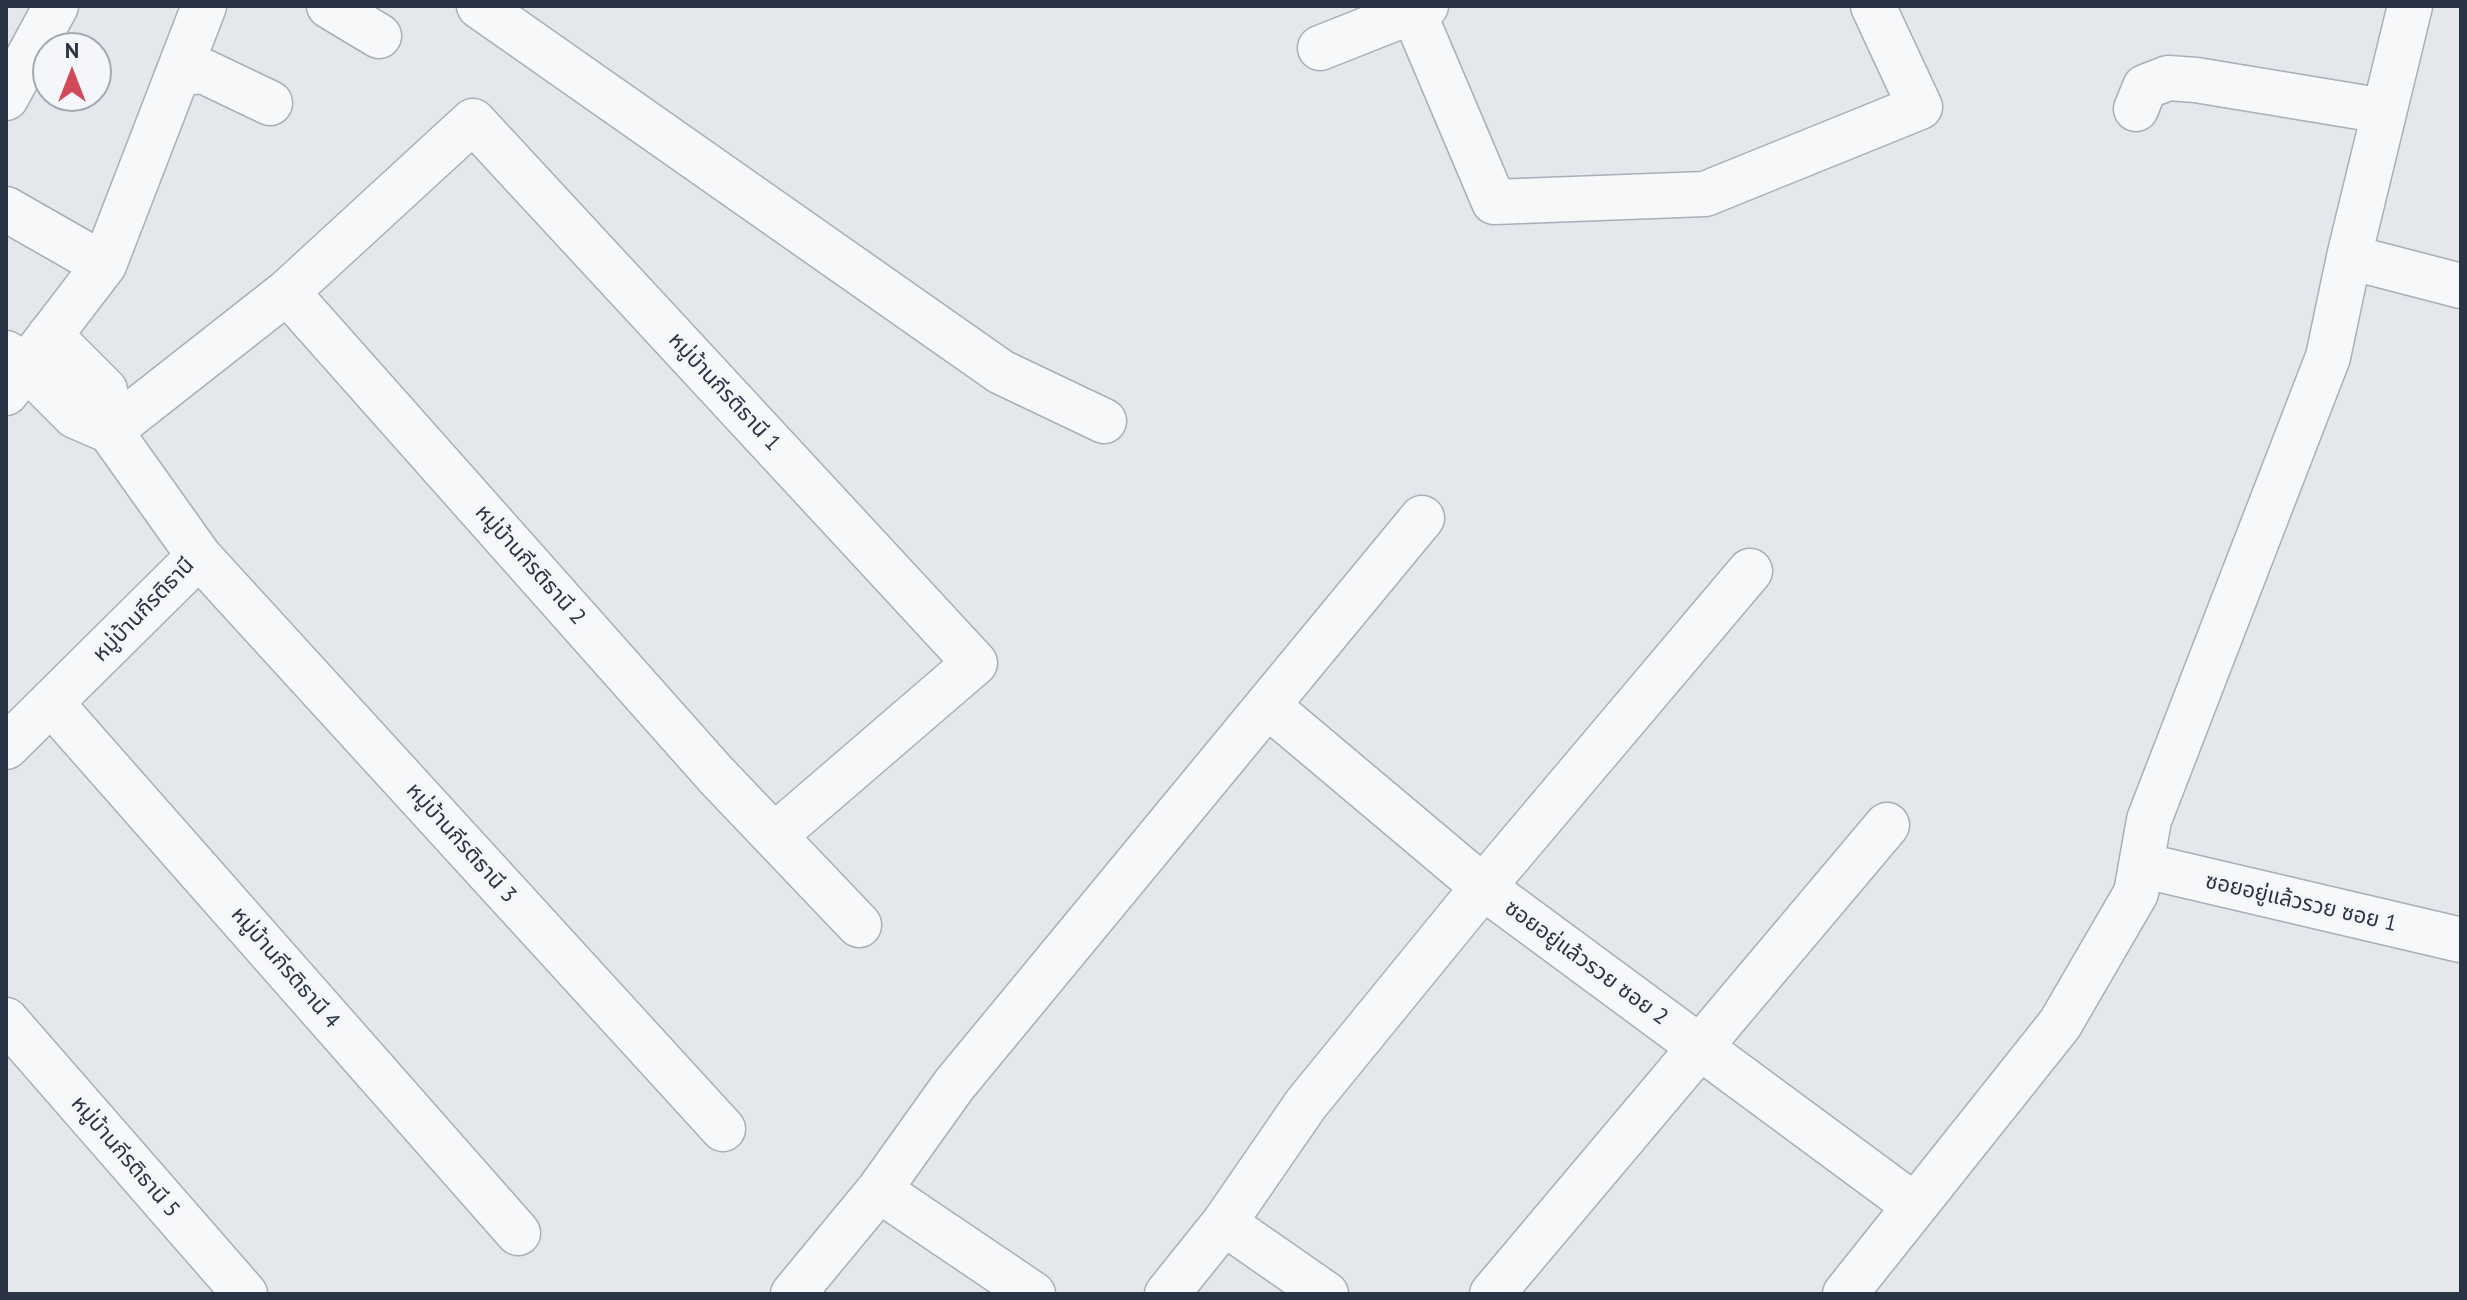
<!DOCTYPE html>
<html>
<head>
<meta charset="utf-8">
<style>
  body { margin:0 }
  #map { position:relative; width:2467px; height:1300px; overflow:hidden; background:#e4e7ec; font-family:"PT Sans",sans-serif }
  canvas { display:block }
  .frame { position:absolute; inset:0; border:8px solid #2b3445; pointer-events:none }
  .north { position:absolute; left:32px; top:32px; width:80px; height:80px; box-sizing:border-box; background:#f4f6f9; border:2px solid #a4a8b1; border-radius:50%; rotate:0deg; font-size:22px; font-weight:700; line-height:32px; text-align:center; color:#2b3445 }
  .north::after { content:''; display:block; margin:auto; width:28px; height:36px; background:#d1495b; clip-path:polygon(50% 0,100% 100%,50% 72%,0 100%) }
</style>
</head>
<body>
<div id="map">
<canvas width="2467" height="1300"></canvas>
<div class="frame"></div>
<div class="north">N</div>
</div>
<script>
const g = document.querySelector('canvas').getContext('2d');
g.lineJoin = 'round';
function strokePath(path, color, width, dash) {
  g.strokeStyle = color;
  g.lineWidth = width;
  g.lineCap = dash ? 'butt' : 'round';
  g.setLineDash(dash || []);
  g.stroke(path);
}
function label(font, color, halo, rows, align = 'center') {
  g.font = font + ' "PT Sans","Noto Sans Thai",sans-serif';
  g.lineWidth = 7;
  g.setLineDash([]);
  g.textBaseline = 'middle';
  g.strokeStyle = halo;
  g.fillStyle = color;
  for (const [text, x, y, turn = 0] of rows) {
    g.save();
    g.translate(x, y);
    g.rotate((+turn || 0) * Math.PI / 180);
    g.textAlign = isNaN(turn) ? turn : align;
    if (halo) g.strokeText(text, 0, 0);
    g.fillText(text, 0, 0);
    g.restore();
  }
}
const minor = new Path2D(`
  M329,6L379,36
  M479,6L1001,372L1104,421
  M1413,11L1494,202L1705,194L1920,107L1873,6
  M1320,48L1426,6
  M179,71L205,72L270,103
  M6,98L56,6
  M2136,109L2145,87L2168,78L2196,80L2384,111
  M6,209L104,265
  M2349,257L2461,286
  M287,292L716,775L859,925
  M50,335L105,390L110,431
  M6,353L25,366L75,416L110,431L199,556L723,1129
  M6,393L104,265L204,6
  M110,431L287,292L473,121L975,663L774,836
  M52,704L518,1233
  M1268,706L1483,887L1915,1206
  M6,747L199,556
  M2141,865L2461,940
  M6,1020L245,1294
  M879,1190L1033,1294
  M1224,1223L1326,1294
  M793,1294L879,1190L954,1085L1422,518
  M1167,1294L1224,1223L1306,1104L1483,887L1750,571
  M1492,1294L1887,825
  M1845,1294L2060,1024L2136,893L2149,820L2328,357L2349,257L2410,6`);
const streetNames = [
  ["หมู่บ้านกีรติธานี 1",724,392,47],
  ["หมู่บ้านกีรติธานี 2",530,565,48],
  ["หมู่บ้านกีรติธานี",144,610,-46],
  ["หมู่บ้านกีรติธานี 3",461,843,48],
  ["ซอยอยู่แล้วรวย ซอย 1",2301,903,13],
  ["ซอยอยู่แล้วรวย ซอย 2",1586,963,36],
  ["หมู่บ้านกีรติธานี 4",285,968,49],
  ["หมู่บ้านกีรติธานี 5",125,1157,49]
];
strokePath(minor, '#a9aeb7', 47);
strokePath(minor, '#f7f8fa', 44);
label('22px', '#2b3445', '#f4f6f9', streetNames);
</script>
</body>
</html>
